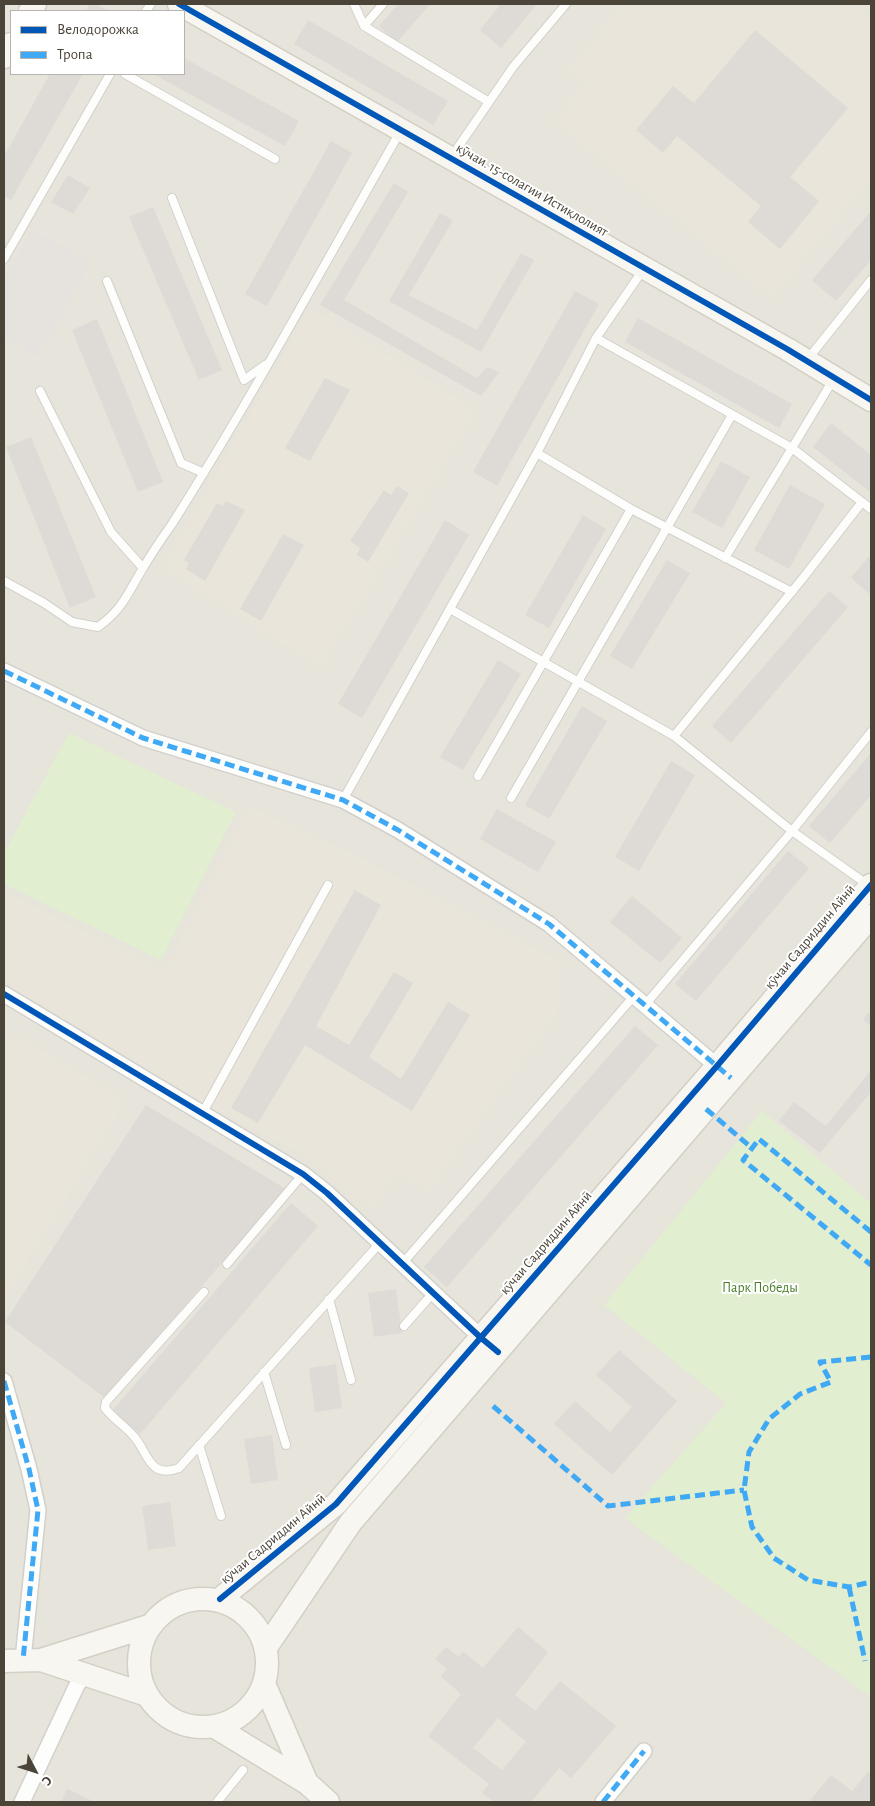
<!DOCTYPE html>
<html>
<head>
<meta charset="utf-8">
<style>
  body { margin:0 }
  #map { position:relative; width:875px; height:1806px; overflow:hidden; background:#f4f2ee; font-family:"Alegreya Sans",sans-serif }
  canvas { display:block }
  .frame { position:absolute; inset:0; border:5px solid #4b4439; pointer-events:none }
  .legend { position:absolute; left:10px; top:10px; width:175px; height:65px; box-sizing:border-box; background:#fff; border:1px solid #b7b4b0; margin:0; padding:6px 9px; list-style:none; font-size:15px; color:#4b4439 }
  .legend li { display:flex; align-items:center; gap:10px; height:25px }
  .legend b { width:25px; border:1px solid #b7b4b0 }
  .north { position:absolute; left:10px; top:1746px; width:50px; height:50px; -webkit-text-stroke:4px #fff; paint-order:stroke; rotate:130deg; font-size:14px; font-weight:700; line-height:20px; text-align:center; color:#4b4439 }
  .north::after { content:''; display:block; margin:auto; width:18px; height:22px; background:#4b4439; clip-path:polygon(50% 0,100% 100%,50% 72%,0 100%) }
</style>
</head>
<body>
<div id="map">
<canvas width="875" height="1806"></canvas>
<div class="frame"></div>
<ul class="legend">
<li><b style="height:6px;background:#0057b8"></b>Велодорожка</li>
<li><b style="height:6px;background:#3fa9f5"></b>Тропа</li>
</ul>
<div class="north">С</div>
</div>
<script>
const g = document.querySelector('canvas').getContext('2d');
g.lineJoin = 'round';
function paint(path, color) {
  g.fillStyle = color;
  g.fill(path, 'evenodd');
}
function strokePath(path, color, width, dash) {
  g.strokeStyle = color;
  g.lineWidth = width;
  g.lineCap = dash ? 'butt' : 'round';
  g.setLineDash(dash || []);
  g.stroke(path);
}
function label(font, color, halo, rows, align = 'center') {
  g.font = font + ' "Alegreya Sans",sans-serif';
  g.lineWidth = 4;
  g.setLineDash([]);
  g.textBaseline = 'middle';
  g.strokeStyle = halo;
  g.fillStyle = color;
  for (const [text, x, y, turn = 0] of rows) {
    g.save();
    g.translate(x, y);
    g.rotate((+turn || 0) * Math.PI / 180);
    g.textAlign = isNaN(turn) ? turn : align;
    if (halo) g.strokeText(text, 0, 0);
    g.fillText(text, 0, 0);
    g.restore();
  }
}
const residential = new Path2D(`
  M4,4H871V1802H4ZM11,11H184V74H11Z`);
const education = new Path2D(`
  M622,4H853L871,19V178L773,299L554,121L584,83L568,70Z
  M310,307L477,411L321,668L163,568Z
  M249,807L353,854L561,962L558,1012L428,1192L398,1174L371,1210L301,1153L210,1107L4,982V892L165,970Z
  M14,1033L126,1101L4,1300V1048Z`);
const green = new Path2D(`
  M69,733L236,812L161,960L4,884V853Z
  M762,1111L871,1203V1697L625,1518L726,1403L604,1305Z`);
const parking = new Path2D(`
  M32,230L91,262L38,357L4,338V280Z`);
const building = new Path2D(`
  M90,4H96L109,11H86Z
  M398,4H430L397,42L379,26Z
  M501,4H537L501,48L480,30Z
  M308,20L448,101L433,125L294,44Z
  M755,30L848,108L790,177L819,201L780,249L748,222L761,206L677,136L663,153L636,130L673,86L694,103Z
  M184,58L299,121L285,146L153,74H184Z
  M50,74H83L11,200L4,196V156Z
  M331,141L352,153L267,306L245,294Z
  M68,175L90,188L73,214L51,202Z
  M394,183L408,192L344,300L477,378L487,367L499,372L481,396L320,305Z
  M153,207L222,370L199,380L129,217Z
  M871,211V260L836,301L812,280Z
  M440,213L453,220L409,295L477,330L521,253L534,260L481,352L389,301Z
  M575,291L599,304L497,486L473,472Z
  M638,318L792,404L779,428L625,342Z
  M97,319L163,482L138,492L72,330Z
  M325,378L350,390L310,461L285,448Z
  M831,423L871,455V493L813,447Z
  M31,437L96,597L70,608L6,447Z
  M721,461L750,477L722,528L692,512Z
  M790,485L825,504L789,569L754,550Z
  M397,486L409,493L368,562L357,555L360,548L350,541L384,490L391,495Z
  M226,501L245,510L205,581L186,569L189,563L184,560L217,503L223,506Z
  M583,515L606,529L549,628L525,615Z
  M445,520L469,535L362,718L338,704Z
  M283,534L304,545L261,621L240,609Z
  M871,554V595L851,578Z
  M667,560L690,573L632,669L610,656Z
  M829,591L848,607L731,743L712,726Z
  M498,660L521,674L463,770L440,757Z
  M582,706L607,721L549,819L525,805Z
  M871,753V795L830,843L809,826Z
  M671,761L695,775L639,871L615,857Z
  M497,809L556,842L538,872L480,839Z
  M788,851L809,868L696,1001L675,984Z
  M355,890L381,905L316,1026L349,1045L394,972L413,983L369,1057L401,1079L448,1002L470,1015L412,1111L305,1045L258,1123L231,1108Z
  M632,896L682,938L660,963L610,922Z
  M871,1010V1027L863,1019Z
  M635,1026L658,1045L447,1287L424,1267Z
  M871,1070V1092L820,1153L779,1121L794,1102L826,1126Z
  M146,1105L286,1189L105,1398L5,1322Z
  M291,1203L318,1226L140,1434L112,1411Z
  M396,1289L402,1333L374,1337L368,1293Z
  M619,1350L677,1401L612,1475L554,1424L575,1401L610,1432L632,1407L596,1375Z
  M336,1364L342,1408L315,1412L309,1368Z
  M272,1435L278,1480L251,1484L244,1439Z
  M170,1502L176,1546L148,1550L142,1506Z
  M518,1627L548,1652L515,1695L535,1711L560,1681L616,1726L571,1778L559,1768L531,1802H494L482,1793L489,1784L428,1736L461,1694L441,1676L447,1669L435,1659L446,1647L459,1657L463,1651L483,1668ZM498,1718L526,1742L502,1770L473,1748Z
  M868,1772L871,1774V1802H809L831,1775L852,1791Z
  M67,1789L95,1802H61Z`);
const lane = new Path2D(`
  M354,4L364,26
  M383,4L364,26L489,102
  M146,11L151,4
  M125,74L275,159
  M452,156L513,67L566,4
  M172,198L244,380L265,365
  M4,259L110,74
  M107,281L181,463L204,473
  M596,338L792,448L725,558
  M807,360L871,280
  M833,380L792,448L862,502L803,578L674,736L792,831L868,885
  M40,391L111,532L143,568
  M537,453L631,509
  M862,502L871,509
  M4,581L44,603L72,622L98,627C123,609 128,593 143,568C152,553 162,538 172,524C253,396 325,263 400,132
  M450,609L674,736
  M478,776L631,509L792,592
  M511,798L732,415
  M343,800L537,453L596,338L643,270
  M645,1005L792,831L871,732
  M202,1114L328,885
  M227,1264L303,1174
  M402,1264L634,996
  M204,1292L106,1402L105,1408C114,1420 127,1427 136,1439C148,1454 150,1479 179,1468L380,1243
  M329,1299L351,1380
  M404,1326L433,1293
  M264,1372L286,1445
  M199,1445L221,1516
  M217,1802L243,1770`);
const street = new Path2D(`
  M4,671L143,738L343,800L398,830L549,924L724,1072
  M4,994L303,1174L327,1193L487,1343
  M4,1381L29,1469L38,1510L23,1660
  M22,1802L77,1685L84,1675
  M603,1802L644,1751`);
const secondary = new Path2D(`
  M179,4L787,349L871,400
  M30,11L35,4
  M4,57L11,44
  M139 1663a64 64 0 1 1 128 0a64 64 0 1 1-128 0Z
  M220,1599L336,1504L717,1066L871,885
  M267,1646L351,1522L871,916
  M4,1661L41,1660
  M144,1694L41,1660L149,1626
  M217,1728L307,1783L265,1686
  M307,1783L328,1802`);
const quiet = new Path2D(`
  M4,671L143,738L343,800L398,830L549,924L731,1078
  M706,1109L752,1148
  M871,1232L759,1139L743,1160L871,1265
  M871,1357L820,1362L831,1382L800,1394L769,1419L749,1452L744,1490L752,1527L774,1558L808,1580L849,1587L871,1582
  M4,1381L29,1469L38,1510L23,1660
  M493,1406L608,1506L744,1490
  M849,1587L865,1661
  M603,1802L644,1751`);
const cycleway = new Path2D(`
  M179,4L787,349L871,400
  M4,994L303,1174L327,1193L480,1337L498,1352
  M220,1599L336,1504L717,1066L871,885`);
const streetNames = [
  ["кӯчаи. 15-солагии Истиқлолият",532,190,30],
  ["кӯчаи Садриддин Айнӣ",810,937,-50],
  ["кӯчаи Садриддин Айнӣ",546,1243,-49],
  ["кӯчаи Садриддин Айнӣ",273,1539,-40]
];
const parkNames = [
  ["Парк Победы",760,1288]
];
paint(residential, '#e7e4dc');
paint(education, '#eae5da');
paint(green, '#e1eecf');
paint(parking, '#e6e3df');
paint(building, '#dedbd6');
strokePath(lane, '#d2d0cb', 10);
strokePath(street, '#d2d0cb', 18);
strokePath(secondary, '#d3cfc5', 25);
strokePath(lane, '#fdfdfc', 8);
strokePath(street, '#fdfdfc', 15);
strokePath(secondary, '#f7f6f1', 22);
strokePath(quiet, '#3fa9f5', 5, [10, 5]);
strokePath(cycleway, '#0057b8', 6);
label('14px', '#4b4439', '#fff', streetNames);
label('14px', '#4a7f2a', '#fff', parkNames);
</script>
</body>
</html>
